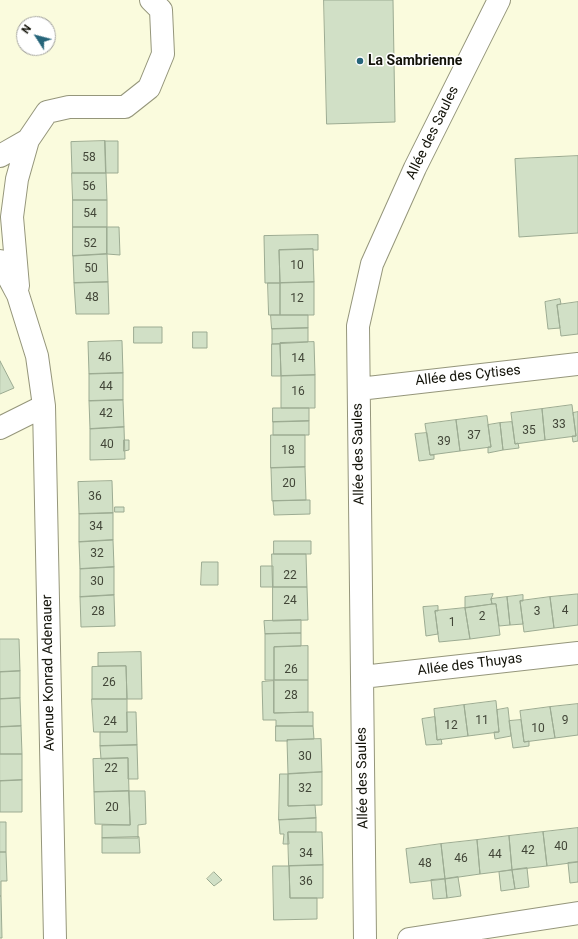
<!DOCTYPE html>
<html>
<head>
<meta charset="utf-8">
<style>
  body { margin:0 }
  #map { position:relative; width:578px; height:939px; overflow:hidden; background:#fafbdd; font-family:Roboto,sans-serif }
  canvas { display:block }
  .north { position:absolute; left:16px; top:16px; width:40px; height:40px; box-sizing:border-box; background:#fff; border:1px solid #a1a19d; border-radius:50%; rotate:306deg; font-size:11px; font-weight:700; line-height:16px; text-align:center; color:#131309 }
  .north::after { content:''; display:block; margin:auto; width:14px; height:18px; background:#26657a; clip-path:polygon(50% 0,100% 100%,50% 72%,0 100%) }
</style>
</head>
<body>
<div id="map">
<canvas width="578" height="939"></canvas>
<div class="north">N</div>
</div>
<script>
const g = document.querySelector('canvas').getContext('2d');
g.lineJoin = 'round';
function paint(path, color) {
  g.fillStyle = color;
  g.fill(path, 'evenodd');
}
function strokePath(path, color, width, dash) {
  g.strokeStyle = color;
  g.lineWidth = width;
  g.lineCap = dash ? 'butt' : 'round';
  g.setLineDash(dash || []);
  g.stroke(path);
}
function label(font, color, halo, rows, align = 'center') {
  g.font = font + ' Roboto,sans-serif';
  g.lineWidth = 3;
  g.setLineDash([]);
  g.textBaseline = 'middle';
  g.strokeStyle = halo;
  g.fillStyle = color;
  for (const [text, x, y, turn = 0] of rows) {
    g.save();
    g.translate(x, y);
    g.rotate((+turn || 0) * Math.PI / 180);
    g.textAlign = isNaN(turn) ? turn : align;
    if (halo) g.strokeText(text, 0, 0);
    g.fillText(text, 0, 0);
    g.restore();
  }
}
const building = new Path2D(`
  M324,0H393L395,122L327,124Z
  M105,141L106,173H72L71,142Z
  M105,141H118V173H106Z
  M578,156V233L519,237L515,159Z
  M72,173H106L107,200H73Z
  M73,200H107V227H73Z
  M73,227H107V254L73,256Z
  M107,227H119L120,255L107,254Z
  M318,235V250H313V249L279,250L280,283H265L264,236Z
  M313,249L314,282L280,283L279,250Z
  M107,254L108,282L74,283L73,256Z
  M108,282L109,314H76L74,283Z
  M314,282V315H280V283Z
  M268,283H280V315H269Z
  M560,299L561,304L557,305L560,328L548,329L545,302Z
  M578,302V334L561,336L557,305Z
  M271,315H308V328L272,329Z
  M134,327H162V343H134Z
  M308,328V342L272,344V329Z
  M193,332H207V348H193Z
  M122,341L123,373L89,374L88,342Z
  M314,342L315,375L281,376L280,343Z
  M272,344H280L281,376H272Z
  M0,361L14,388L0,394Z
  M123,373V400L89,401V374Z
  M315,375V408H281V376Z
  M123,400L124,427L90,429L89,401Z
  M572,405L576,436L545,440L542,409Z
  M273,408H309V421L273,422Z
  M542,409L545,440L515,444L511,413Z
  M578,412V441L573,442L572,436H576L573,413Z
  M487,416L491,447L460,451L456,420Z
  M456,420L460,451L430,455L425,424Z
  M309,421V435H273V422Z
  M512,422L515,444L518,443L519,448L503,450L500,423Z
  M500,423L503,450L488,453V447H491L488,425Z
  M124,427L125,459L90,460V429Z
  M427,433L430,455H434V459L419,461L415,434Z
  M271,435H305V467L271,468Z
  M124,440H129V450L124,451Z
  M305,467L306,500L272,501L271,468Z
  M112,481L113,513L79,514L78,482Z
  M306,500H310V514L274,515L273,501Z
  M115,507H124V512H115Z
  M113,513V540L79,542V514Z
  M113,540L114,567L80,569L79,542Z
  M274,541H311V554H274Z
  M272,554H306L307,587H273Z
  M202,562H218V585H201Z
  M261,566H273V587H261Z
  M114,567V595L80,597V569Z
  M273,587H307L308,620L273,621Z
  M493,594L491,599L492,604L465,608V597Z
  M577,594H578V625L554,628L550,597Z
  M114,595L115,626L81,627L80,597Z
  M523,595V601H520L523,624L510,625L507,597Z
  M507,597L510,625L499,626L496,604H492L491,599Z
  M550,597L554,628L524,632L520,601Z
  M496,604L500,635L470,639L465,608Z
  M438,606V611H435L438,634L426,636L423,607Z
  M465,608L470,639L439,642L435,611Z
  M301,620V633L265,634L264,621Z
  M293,633H301V646L274,647V680H265V634Z
  M0,639H19L20,671L0,672Z
  M308,646V680H274V647Z
  M141,652L142,699H127L126,666H98V653Z
  M126,666L127,699H92V667Z
  M20,671V698L0,699V672Z
  M274,680H308V712L274,713Z
  M274,681V713L313,712V726H276V720H263L262,682Z
  M20,698L21,726L0,727V699Z
  M92,699H127V732H94Z
  M496,701L499,732L468,736L464,705Z
  M578,704V735L555,738L550,707Z
  M464,705L468,736L437,740L434,709Z
  M550,707L555,738L524,742L520,711Z
  M508,708L511,736L495,739L494,732H499L497,710Z
  M127,712H136L137,745L100,746V732H127Z
  M435,717L437,740L441,739L442,744L426,745L422,719Z
  M521,720L524,742L529,741V746L513,748L509,721Z
  M21,726L22,754H0V727Z
  M276,726H313L314,739L287,740L288,741H276Z
  M321,739L322,772L288,774L287,740Z
  M137,745L138,779H128V758L101,759L100,746Z
  M0,754H22V780L0,781Z
  M128,758L129,791L94,792L93,759Z
  M322,772V805L288,806V774Z
  M280,774H288V806L315,805L316,818L279,820Z
  M22,780V812H0V781Z
  M129,791L130,825L95,824L94,792Z
  M129,791H145L146,824L138,825V838H102V825H130Z
  M316,818V832H288L289,844H283L284,834H280L279,820Z
  M0,822H6V852H0Z
  M578,828V862L547,866L543,832Z
  M288,832H322L323,865L289,866Z
  M543,832L547,866L512,870L509,836Z
  M509,836L512,870L480,874L477,840Z
  M139,837L140,853H102V838Z
  M477,840L480,874L445,879L441,844Z
  M441,844L445,879L410,883L406,849Z
  M0,852H6L7,881H1V896H0Z
  M578,862V882L570,883L568,863Z
  M323,865V898H290L289,866Z
  M273,866H289L290,898H317V919L274,920Z
  M527,868L529,887L515,889L512,870Z
  M512,870L515,889L501,891L499,872Z
  M214,872L222,880L214,886L207,879Z
  M458,877L461,896L447,898L445,879Z
  M445,879L447,898L433,899L431,880Z
  M0,896H1L2,938H0Z`);
const minor = new Path2D(`
  M0,156L28,140
  M0,261L18,295L37,356L44,406L55,939
  M18,286L12,217L17,179L28,140L47,112L69,107H125L149,88L163,54L161,10L151,0
  M359,389L578,364
  M0,428L44,406
  M362,677L578,653
  M365,939L362,677L358,326L372,264L415,168L499,0
  M409,939L578,913`);
const markers = [
  [360,61,4,"#26657a"]
];
const numberNames = [
  ["58",89,158],
  ["56",89,187],
  ["54",90,214],
  ["52",90,244],
  ["10",297,266],
  ["50",91,269],
  ["48",92,298],
  ["12",297,299],
  ["46",105,358],
  ["14",298,359],
  ["44",106,387],
  ["16",298,392],
  ["42",106,414],
  ["33",559,425],
  ["35",529,431],
  ["37",474,436],
  ["39",444,442],
  ["40",107,445],
  ["18",288,451],
  ["20",289,484],
  ["36",95,497],
  ["34",96,527],
  ["32",97,554],
  ["22",290,576],
  ["30",97,582],
  ["24",290,601],
  ["4",565,611],
  ["28",98,612],
  ["3",537,612],
  ["2",482,617],
  ["1",452,623],
  ["26",291,670],
  ["26",109,683],
  ["28",291,696],
  ["11",482,721],
  ["9",565,721],
  ["24",110,722],
  ["12",451,726],
  ["10",538,729],
  ["30",305,757],
  ["22",111,769],
  ["32",305,789],
  ["20",112,808],
  ["40",561,847],
  ["42",528,851],
  ["34",306,854],
  ["44",495,855],
  ["46",461,859],
  ["48",425,864],
  ["36",306,882]
];
const poiNames = [
  ["La Sambrienne",368,61]
];
const streetNames = [
  ["Allée des Saules",433,133,-64],
  ["Allée des Cytises",468,376,-6],
  ["Allée des Saules",359,454,-91],
  ["Allée des Thuyas",470,665,-7],
  ["Avenue Konrad Adenauer",49,673,-91],
  ["Allée des Saules",363,778,-91]
];
paint(building, '#d1e0c6');
strokePath(building, '#9cab92', 1);
strokePath(minor, '#95967b', 24);
strokePath(minor, '#fff', 22);
for (const [x, y, r, color] of markers) {
  const dot = new Path2D();
  dot.arc(x, y, r, 0, 2 * Math.PI);
  g.fillStyle = color;
  g.fill(dot);
  strokePath(dot, '#fff', 1.5);
}
label('12px', '#424638', null, numberNames);
label('bold 14px', '#131309', '#fff', poiNames, 'left');
label('14px', '#131309', '#fff', streetNames);
</script>
</body>
</html>
